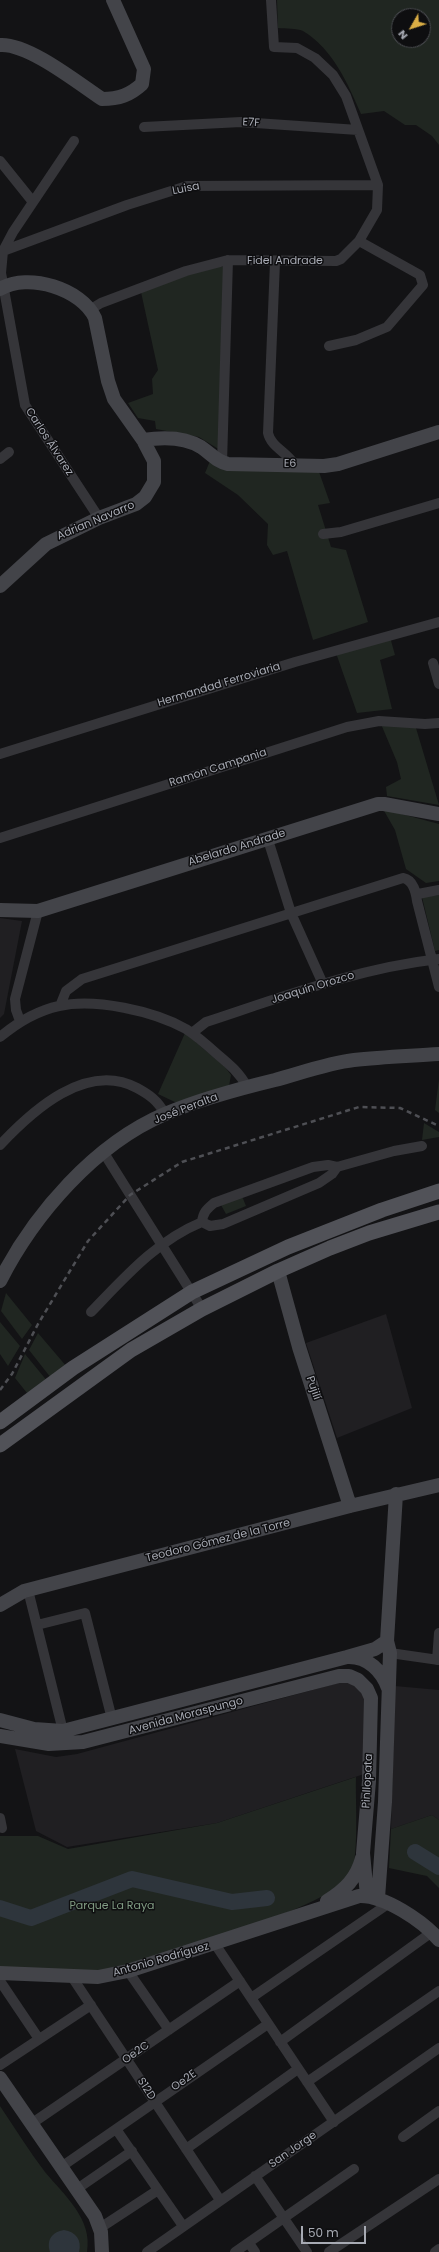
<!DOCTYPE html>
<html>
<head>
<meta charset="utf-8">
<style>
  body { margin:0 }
  #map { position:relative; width:439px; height:2252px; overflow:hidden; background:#131315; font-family:Poppins,sans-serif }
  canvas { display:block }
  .north { position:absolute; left:391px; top:8px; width:40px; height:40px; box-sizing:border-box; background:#0e0e10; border:1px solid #4b4c51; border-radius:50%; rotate:231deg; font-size:11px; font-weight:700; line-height:16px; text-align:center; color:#a7aab3 }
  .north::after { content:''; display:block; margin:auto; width:14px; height:18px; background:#dbae45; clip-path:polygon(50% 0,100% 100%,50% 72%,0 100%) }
  .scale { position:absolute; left:301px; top:2226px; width:65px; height:18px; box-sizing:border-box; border:2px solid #a7aab3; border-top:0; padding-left:5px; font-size:12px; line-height:14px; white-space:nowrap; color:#a7aab3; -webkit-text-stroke:3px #0e0e10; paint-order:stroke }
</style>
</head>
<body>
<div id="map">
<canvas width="439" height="2252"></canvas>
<div class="north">N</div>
<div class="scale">50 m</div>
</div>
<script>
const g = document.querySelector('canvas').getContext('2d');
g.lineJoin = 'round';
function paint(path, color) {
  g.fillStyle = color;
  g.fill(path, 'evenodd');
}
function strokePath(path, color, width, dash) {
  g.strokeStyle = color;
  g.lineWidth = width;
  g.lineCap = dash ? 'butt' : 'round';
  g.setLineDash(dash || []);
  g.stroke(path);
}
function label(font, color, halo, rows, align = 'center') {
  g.font = font + ' Poppins,sans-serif';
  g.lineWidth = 3;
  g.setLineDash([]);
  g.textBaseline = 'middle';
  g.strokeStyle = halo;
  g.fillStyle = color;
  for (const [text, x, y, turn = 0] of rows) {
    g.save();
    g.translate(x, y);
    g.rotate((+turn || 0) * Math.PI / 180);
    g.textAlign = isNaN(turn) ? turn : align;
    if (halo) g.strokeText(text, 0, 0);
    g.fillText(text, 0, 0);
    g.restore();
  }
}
const built = new Path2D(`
  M0,918L22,921L4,1014L0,1018Z
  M386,1314L412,1408L337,1438L306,1343Z
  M342,1682L352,1684L360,1690L366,1698L364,1774L217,1823L67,1847L36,1831L15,1749L56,1757L77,1754Z
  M395,1686L439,1690V1820L432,1815L391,1829Z`);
const green = new Path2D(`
  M277,0H439V145L432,136L416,125H405L384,111L361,114C348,84 333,49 303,31C297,28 285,29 278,28ZM399,16H423V40H399Z
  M210,266L225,267L220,450L199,437L156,429L155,421L138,418L128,403L153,394L152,379L158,370L141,292Z
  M210,461L318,469L330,503L318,505L331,547L346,550L368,622L313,640L287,551L273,555L267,545L268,524L238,495L205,473Z
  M390,637L395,655L380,660L392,709L357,713L336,653Z
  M381,724L416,728L439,805L387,796L386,787L401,779L397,762Z
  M383,809L439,824V881L426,883L406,869L395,830Z
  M439,895V950L435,951L422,897Z
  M185,1033L225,1067L231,1075L229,1086L179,1104L158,1094Z
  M439,1079V1113L435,1110Z
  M424,1123L439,1132V1137L422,1140Z
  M242,1196L246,1206L226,1214L221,1205Z
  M6,1293L32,1325L22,1339L1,1311Z
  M0,1322L20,1346L8,1366L0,1354Z
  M38,1333L67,1367L51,1378L29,1350Z
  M25,1354L48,1382L27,1393L15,1378Z
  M356,1777C355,1799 360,1862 349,1879C336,1899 157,1965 127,1970C85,1976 42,1972 0,1969V1836H38L68,1849L217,1823Z
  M432,1815L439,1820V1888L427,1876L389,1868L391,1829Z
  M0,2106C15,2128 29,2151 45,2172C64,2195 93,2219 87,2252H0Z`);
const water = new Path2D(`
  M64,2230C76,2232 82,2240 79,2252H50C46,2240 52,2232 64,2230Z`);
const river = new Path2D(`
  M415,1852L439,1867
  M0,1908L31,1918L132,1879L232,1902L267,1898`);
const street = new Path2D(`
  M144,127L241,122L358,130
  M74,141L13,232L3,251L1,273L25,405L99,518
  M0,161L33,202
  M3,251L127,205L187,186L378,185
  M275,262L268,433C271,447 287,452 294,464
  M91,309L101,303L186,271L228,260L336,261L341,259L359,241L377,210L378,185L346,96L333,75L315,58L297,48L274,47L271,0
  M329,346L356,340L387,327L423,285L420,275L359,241
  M0,459L9,452
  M222,463L228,260
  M323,534L341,532L439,503
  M433,663L439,684
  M0,754L295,662L439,622
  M0,838L347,727L379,721L425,724L439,723
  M269,843L291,913L323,984
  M418,894L439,890
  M60,1006L66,991L82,979L403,878C414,880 416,893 417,901L439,987
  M20,1021L16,1010L15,999L38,911
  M192,1033L206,1022C282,997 359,968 439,959
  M0,1037C18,1022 36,1011 59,1006C95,998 154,1011 186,1029C197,1036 207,1045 217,1054C229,1064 240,1073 247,1087
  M0,1145C32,1111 86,1061 137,1088C150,1095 158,1101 165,1114
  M104,1153L202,1309
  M202,1222C203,1212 207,1209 214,1203L313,1167L328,1165L337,1167L394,1151L422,1146
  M91,1312C125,1277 156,1241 202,1222L210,1226L223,1224L319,1183L332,1174L337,1167
  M28,1590L63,1731
  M37,1625L85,1613L112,1719
  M390,1653L439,1660
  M437,1660L439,1633
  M0,1818L2,1828
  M215,1944L334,2122
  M128,1971L169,2030
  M72,1977L220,2200
  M0,1981L39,2039
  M251,1998L388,1904
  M280,2042L432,1932
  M0,2065L91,2005
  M307,2082L439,1991
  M31,2124L240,1981
  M116,2129L183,2226
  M403,2137L439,2111
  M186,2149L298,2069
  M61,2167L268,2024
  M255,2176L307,2252
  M77,2189L132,2151
  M100,2228L158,2190
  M249,2243L255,2252
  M147,2252L439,2048
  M235,2252L354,2169
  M329,2252L439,2179
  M435,2252L439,2249`);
const secondary = new Path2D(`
  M0,45C28,43 78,83 102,99C119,99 130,95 142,84L144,69L113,0
  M0,289C28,272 82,289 95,318L108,381L114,399L143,440L154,461V482L145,497L136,504L99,518L46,544L0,586
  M143,440C162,437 185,437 201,447C210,453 217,462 228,464L324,466L338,464L439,432
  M0,910L38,911L378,804H384L439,814
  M278,1271L299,1347L350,1506
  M0,1281C34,1214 95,1144 165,1114C200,1099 238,1089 275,1080C301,1073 328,1063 354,1060C382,1057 411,1056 439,1054
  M0,1605L24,1591L350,1506L439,1485
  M349,1657C368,1657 382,1671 388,1688
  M0,1720L34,1729L63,1731L347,1657L375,1649L387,1641
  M0,1736L49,1744L83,1742L339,1676H349L358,1680L367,1689L371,1698L369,1781L363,1853L367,1896
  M378,1898L385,1802L390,1653L387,1641L396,1494
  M327,1901C345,1890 357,1878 362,1858
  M0,1973L98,1977L128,1971L359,1896C384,1895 423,1921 439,1940
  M0,2078L95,2216L101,2232L102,2252`);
const primary = new Path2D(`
  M0,1422L73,1368L192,1292L288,1247L382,1210L439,1191
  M0,1445L131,1350L202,1309L278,1271L330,1248L369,1233L439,1212`);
const rail = new Path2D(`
  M0,1390L12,1374L38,1324L88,1241L130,1195L182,1162L359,1107L400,1108L439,1126`);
const streetNames = [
  ["E7F",251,123,3],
  ["Luisa",186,189,-11],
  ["Fidel Andrade",285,261],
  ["Carlos Álvarez",49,442,57],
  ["E6",290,464,1],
  ["Adrian Navarro",96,521,-23],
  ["Hermandad Ferroviaria",219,685,-17],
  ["Ramon Campania",218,768,-18],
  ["Abelardo Andrade",237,848,-17],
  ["Joaquín Orozco",313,988,-17],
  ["José Peralta",186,1109,-21],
  ["Pujilí",313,1388,71],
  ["Teodoro Gómez de la Torre",218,1541,-14],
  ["Avenida Moraspungo",186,1716,-15],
  ["Pinllopata",368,1781,-87],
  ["Antonio Rodríguez",161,1960,-16],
  ["Oe2C",136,2053,-35],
  ["Oe2E",184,2081,-35],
  ["S12D",146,2089,57],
  ["San Jorge",293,2150,-35]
];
const parkNames = [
  ["Parque La Raya",112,1906]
];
paint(built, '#201f22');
paint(green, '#202621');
paint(water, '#2e353c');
strokePath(river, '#2e353c', 16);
strokePath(street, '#353539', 10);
strokePath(secondary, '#434449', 14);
strokePath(primary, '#515258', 15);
strokePath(rail, '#4e4f54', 2.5, [5, 4]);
label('11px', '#a7aab3', '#0e0e10', streetNames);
label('11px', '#809c83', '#0e0e10', parkNames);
</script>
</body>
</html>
